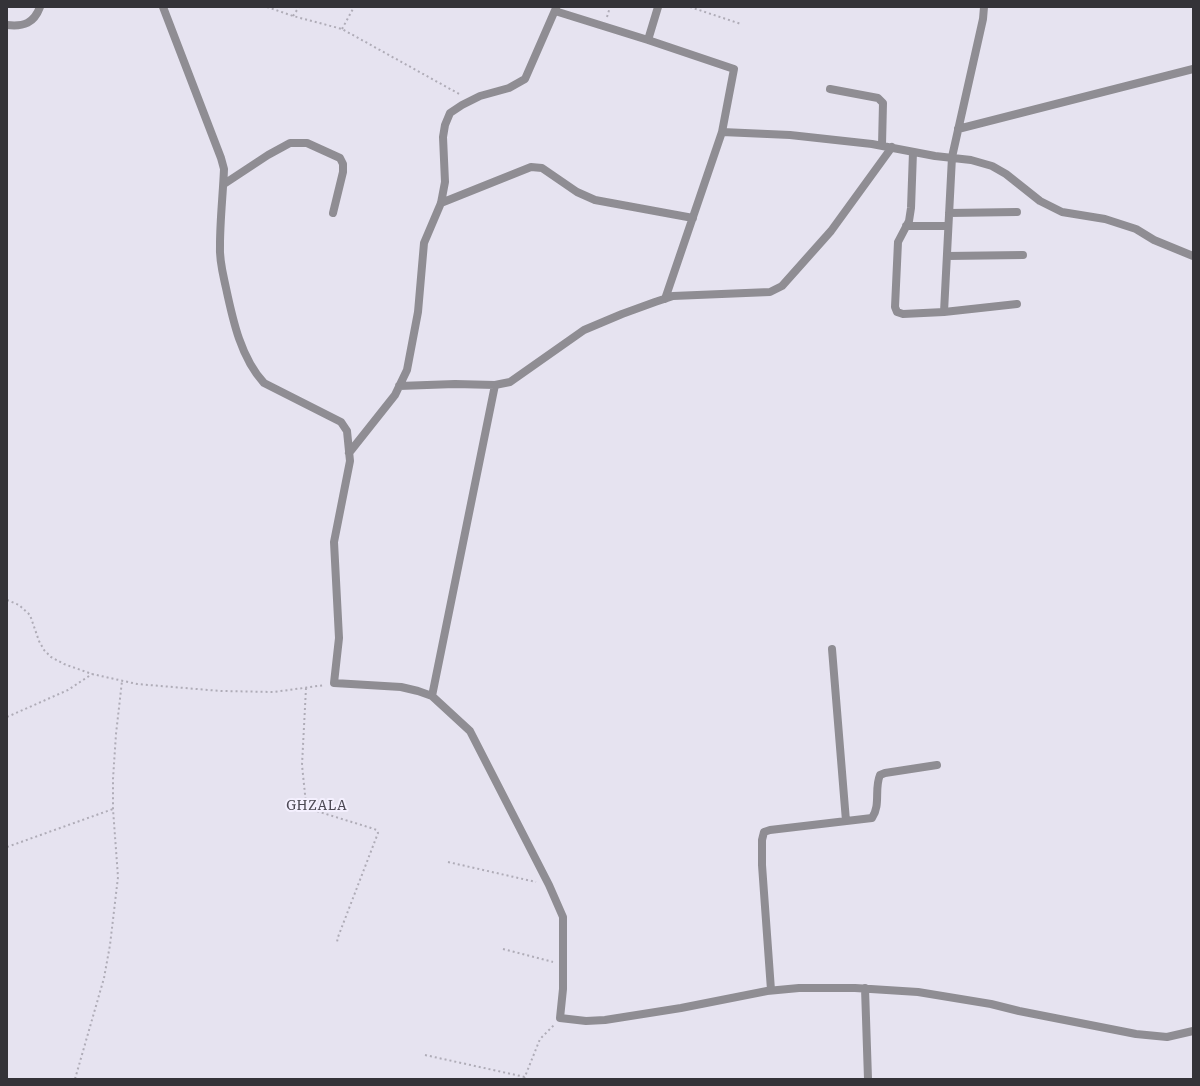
<!DOCTYPE html>
<html>
<head>
<meta charset="utf-8">
<style>
  body { margin:0 }
  #map { position:relative; width:1200px; height:1086px; overflow:hidden; background:#e6e3f0; font-family:Merriweather,serif }
  canvas { display:block }
  .frame { position:absolute; inset:0; border:8px solid #343338; pointer-events:none }
</style>
</head>
<body>
<div id="map">
<canvas width="1200" height="1086"></canvas>
<div class="frame"></div>
</div>
<script>
const g = document.querySelector('canvas').getContext('2d');
g.lineJoin = 'round';
function strokePath(path, color, width, dash) {
  g.strokeStyle = color;
  g.lineWidth = width;
  g.lineCap = dash ? 'butt' : 'round';
  g.setLineDash(dash || []);
  g.stroke(path);
}
function label(font, color, halo, rows, align = 'center') {
  g.font = font + ' Merriweather,serif';
  g.lineWidth = 4;
  g.setLineDash([]);
  g.textBaseline = 'middle';
  g.strokeStyle = halo;
  g.fillStyle = color;
  for (const [text, x, y, turn = 0] of rows) {
    g.save();
    g.translate(x, y);
    g.rotate((+turn || 0) * Math.PI / 180);
    g.textAlign = isNaN(turn) ? turn : align;
    if (halo) g.strokeText(text, 0, 0);
    g.fillText(text, 0, 0);
    g.restore();
  }
}
const path = new Path2D(`
  M267,7L293,16L342,29L461,95
  M690,7L741,24
  M293,16L299,7
  M607,17L610,7
  M342,29L354,7
  M7,600L19,605L30,615L39,641L44,650L51,657L64,664L92,674L137,684L221,691L274,692L325,685
  M306,688L302,765L306,804L310,809L371,828L377,830L378,833L338,937L337,942
  M7,717L68,690L92,674
  M7,847L113,809
  M448,862L536,882
  M503,949L553,962
  M425,1055L525,1077
  M75,1079L104,978L110,945L118,877L113,809V779L116,734L122,681
  M524,1079L540,1039L554,1025`);
const minor = new Path2D(`
  M163,7L221,158L224,169C223,194 220,220 220,245C219,260 223,274 226,288C233,321 241,358 264,383L341,422L347,431L350,461L334,542L339,638L334,683L401,687L418,691L432,696L470,731L549,885L563,917V989L560,1018L586,1021L605,1020L681,1008L767,991L799,988H855L918,992L991,1004L1019,1011L1136,1034L1167,1037L1193,1031
  M555,11L648,40L734,69L722,132L790,135L872,144L935,156L971,160L992,166L1006,174L1040,201L1062,212L1105,219L1136,229L1154,240L1193,256
  M7,25C24,27 34,23 40,7
  M648,40L658,7
  M830,89L878,98L883,103L882,145
  M958,129L1193,69
  M913,152L911,208L909,221L898,242L895,307L897,312L903,314L944,312L1017,304
  M224,184L268,155L290,143H307L340,158L343,164V172L333,213
  M441,203L531,167L542,168L577,192L595,200L693,218
  M949,213L1017,212
  M906,226H948
  M947,256L1023,255
  M665,299L722,132
  M944,312L952,157L983,19L984,7
  M399,386L455,384L495,385L510,382L584,330L622,314L655,302L673,296L770,292L782,286L831,231L892,147
  M349,453L395,395L407,370L418,312L424,243L441,203L445,182L443,137L445,125L450,113L462,105L480,96L509,88L525,79L556,8
  M832,649L846,821
  M432,696L495,385
  M865,988L868,1079
  M771,990L762,865V840L764,832L770,830L872,818C881,805 874,789 880,775L885,773L937,765`);
const quarterNames = [
  ["GHZALA",317,806]
];
strokePath(path, '#afacb7', 2, [2, 3]);
strokePath(minor, '#8f8d93', 8);
g.letterSpacing = '1px';
label('13px', '#4c4954', '#f4f0fe', quarterNames);
g.letterSpacing = '0px';
</script>
</body>
</html>
